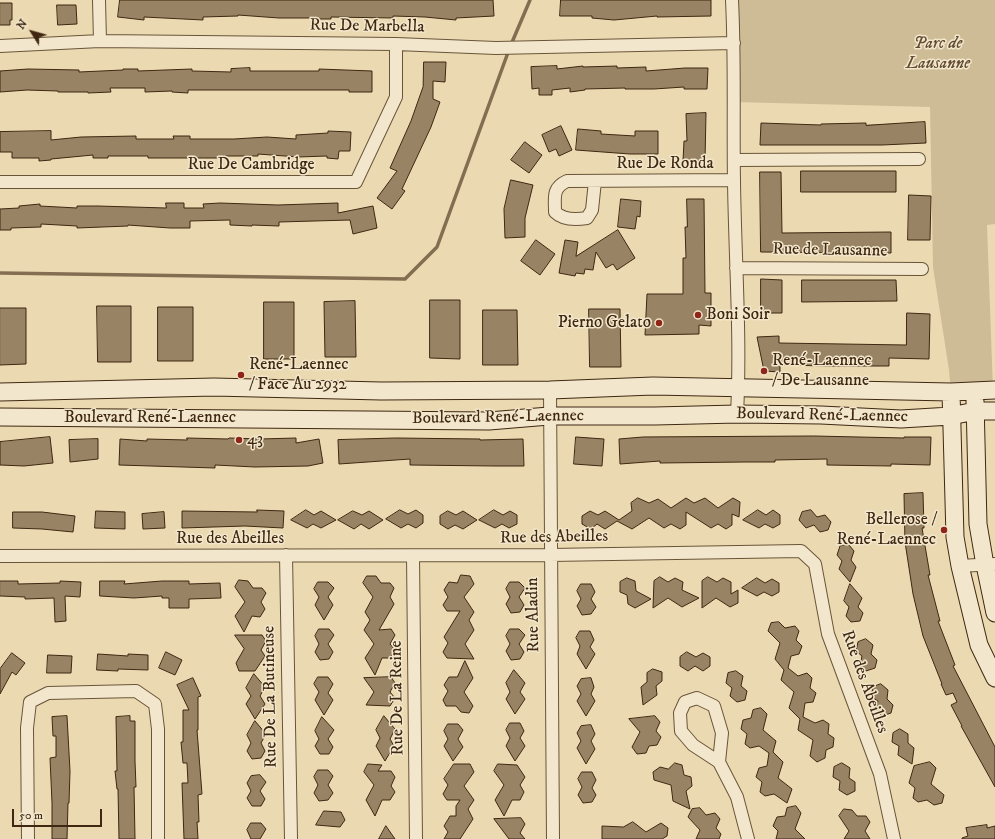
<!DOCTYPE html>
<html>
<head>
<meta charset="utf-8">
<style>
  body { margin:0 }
  #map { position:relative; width:995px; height:839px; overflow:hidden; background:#ebdab1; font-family:"IM FELL DW Pica",serif }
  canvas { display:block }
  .north { position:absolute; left:12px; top:12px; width:40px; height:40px; -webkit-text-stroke:3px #f2e7cc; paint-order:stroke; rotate:307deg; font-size:11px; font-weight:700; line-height:16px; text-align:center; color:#3f2711 }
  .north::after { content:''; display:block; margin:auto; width:14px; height:18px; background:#3f2711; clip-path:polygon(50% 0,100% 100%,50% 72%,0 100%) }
  .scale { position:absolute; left:12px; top:809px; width:90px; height:18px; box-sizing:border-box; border:2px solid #3f2711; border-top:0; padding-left:5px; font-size:12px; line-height:14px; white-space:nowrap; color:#3f2711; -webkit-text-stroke:3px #f2e7cc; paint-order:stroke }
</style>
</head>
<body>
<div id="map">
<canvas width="995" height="839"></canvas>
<div class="north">N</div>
<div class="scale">50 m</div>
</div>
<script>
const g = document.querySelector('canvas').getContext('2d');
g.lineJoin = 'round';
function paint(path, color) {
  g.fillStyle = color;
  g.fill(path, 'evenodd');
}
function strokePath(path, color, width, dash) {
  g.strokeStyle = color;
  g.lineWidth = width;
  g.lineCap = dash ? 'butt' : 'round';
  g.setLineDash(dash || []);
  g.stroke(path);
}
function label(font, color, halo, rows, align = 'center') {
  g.font = font + ' "IM FELL DW Pica",serif';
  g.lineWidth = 3;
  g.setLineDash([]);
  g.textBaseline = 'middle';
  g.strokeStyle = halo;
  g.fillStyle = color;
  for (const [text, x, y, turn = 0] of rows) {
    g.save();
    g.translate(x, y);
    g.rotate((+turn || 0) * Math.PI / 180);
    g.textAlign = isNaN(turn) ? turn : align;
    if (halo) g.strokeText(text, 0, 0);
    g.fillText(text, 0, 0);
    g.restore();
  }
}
const green = new Path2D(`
  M732,0H995V224L987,225L993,390L951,392L949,370L933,267L930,107L734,102Z`);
const stream = new Path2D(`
  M0,273L405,279L437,247L510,47L530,0`);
const building = new Path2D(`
  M120,0H493L494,16L456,18V20L425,17L393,16V18L331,17V19H310V18H279L238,15V16L203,17V20L144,17V20L118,17Z
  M561,0H711V16L657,17V16L614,20L592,18V16H560Z
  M0,3H12V20H10V25H0Z
  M57,5H76L77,24L58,25Z
  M424,62H446L445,82L433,81V99L440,102L431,127L402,189L405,191L392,209L377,198L397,171L390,168L411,121L423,87Z
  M557,66V69L583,66V67L617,66V68L646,67V71L685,68H708L707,89H684V87L654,89H625V88L585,89V90L570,92V88L552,90V95H539V88L532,89L531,67Z
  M250,68V71H319V69L372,71V92H349V90H188V93L172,92V91L145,92V88H110L111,92L88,93V92H58V91L27,90L0,92V71L28,69L79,70V72L123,70V69H138V71L192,69V71L231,72V69Z
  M706,113L705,161H683L684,141H687L686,114Z
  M925,122L926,143L882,145H760L761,123L821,125V124L866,123V125Z
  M561,126L572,150L559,156L556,149L549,152L542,135Z
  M578,129L601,131V134L635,136V131H658V154H630L576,150Z
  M51,131V140L81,137L136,136V139H174L173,136H190V139H234L267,137L296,139V135L328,133V131L351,132L350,151H339L338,159L327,158V156L298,157L258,154V156H223V158H148V156H108V158H93V155L51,159V160L39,161V158H12V152H0V132Z
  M525,142L542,155L529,173L511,160Z
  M801,171H896V192H801Z
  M760,172H781L782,233L891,232V253L761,252Z
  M511,180L533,185L525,218V237L505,238L504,209Z
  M909,195L931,196L930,240H908Z
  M621,199L641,201L640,217L637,216L635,229L618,227Z
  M687,199H704L705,293H711V326L699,325V334L645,335L647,294H683V258H686L685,227H687Z
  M166,203H184V208H204L203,204L220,203L278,205L338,203V213L373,206L377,228L353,234L350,220L279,222V226L252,225V226L230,225V220L190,221V228H170L128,225V226L77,228V226L41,224V227L11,228V230H0V209L19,208V206L40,204V206L77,208V206H98L166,208Z
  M618,230L635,258L617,270L613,264L606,268L596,252L593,270L585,269L584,274L576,273L575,276L559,273L565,240L578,242L576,256Z
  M536,240L555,254L540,275L521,261Z
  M761,279L782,280V313H761Z
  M802,280H896L897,301L802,302Z
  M430,300H460V359L430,358Z
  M355,301L356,357H325L324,302Z
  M264,302H294V359H264Z
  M97,306H131V362H98Z
  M158,307H193V361H158Z
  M0,308H26V364L0,365Z
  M589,309H620L621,367H590Z
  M483,310H517L518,365H483Z
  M907,313L930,314L929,359L889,358V366H828L780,365V372L764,371L757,337L779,336V343L906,345Z
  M814,436L904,438V437H931L930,465L891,464V466L827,465V459L775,460V462H745L660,463V461L620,464L619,439L643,437Z
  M50,437L53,463L24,466L0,465V442Z
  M576,437L604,439L602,466L574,464Z
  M187,438L228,439L229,438L260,439L296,438V443L319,439L323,463L308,466L255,467L215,465V468L119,465L120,439L147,441V439L187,440Z
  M396,438L480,439V440L523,439L524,466H495L410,465V459L339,464L338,440Z
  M98,439V459L70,462L69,440Z
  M923,493L924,528H922L930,575H928L940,621H938L955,665L953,666L995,747V787L961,726H962L951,705L957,702L953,693L946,695L941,684H942L923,636L913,594L905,542L904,494Z
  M638,498L649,503L658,499L671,508L686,498L694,503L705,498L718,508L733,498L740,502L739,517L732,514V525L726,529L718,524L711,528L686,512V525L680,529L671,524L664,528L649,518L632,529L617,521L605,529L597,524L591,529L582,524V516L590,511L598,515L605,511L619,520L632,511L631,503Z
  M257,510L284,511L283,528L245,526L182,528V511L257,512Z
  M306,510L314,515L321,511L336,520L321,528L313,524L307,528L291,520Z
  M400,510L408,514L416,510L423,515V523L416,528L408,524L401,528L386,519Z
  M494,510L503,515L510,511L517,515V524L509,528L502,524L495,528L479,520Z
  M758,510L766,515L773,510L780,515V524L773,528L765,524L759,528L743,520Z
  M811,510L817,517L825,515L831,522L828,530L820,532L814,525L806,528L799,520L802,512Z
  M96,511L125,512V529L95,528Z
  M353,511L362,515L369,511L383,520L369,529L361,524L354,529L338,520Z
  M448,511L456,515L463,511L477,520L463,529L455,525L448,529L440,524V516Z
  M13,512H42L75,516L73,532L42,529L13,528Z
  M164,512L165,528L143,529L142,514Z
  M849,545L854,551L851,560L856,567L850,582L839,569L842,561L837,555L840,546Z
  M461,575L470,576L474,584L464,597L474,612L469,620L474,630L465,644L474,659L447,658L443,652L448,643L444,637L460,611H447L443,605L448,597L444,590L449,582L457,583Z
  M367,576H376L381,583H390L394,588L390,597L394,604L379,630L391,629L395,635L390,644L395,650L390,658H382L375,675L365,658L374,644L364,630L370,620L365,612L373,597L363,583Z
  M660,577L668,582L675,578L683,582L682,590L699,598L682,607L668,598L653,608L654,581Z
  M708,577L717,582L723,578L731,582V594L738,590V603L730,607L716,598L702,608V581Z
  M627,578L635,581L636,591L651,599L635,608L628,604L627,595L620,592V582Z
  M757,578L765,583L772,579L779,583V592L772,596L764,592L757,596L742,588Z
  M239,580L248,581L253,588H262L266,593L261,602L265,609L260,617L252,616L244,632L235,616L245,602L235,587Z
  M0,581H18V584L60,583V581L81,582L80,597L65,596L66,621L55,622L54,598L25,599V597L0,596Z
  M100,581H125L124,584L162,581H189V584L220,583L221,598L189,599V608H169V598H162V596L134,598L100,596Z
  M318,582H328L334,588L328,597L333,605L324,620L315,605L319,597L314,589Z
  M510,582H519L525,588L519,597L524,605L520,612L511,613L506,604L510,597L506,589Z
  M581,584H591L595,592L591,599L596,607L591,614L582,615L577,606L581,599L577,591Z
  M850,584L862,598L858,607L863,613L860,621L851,622L846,616L849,607L844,601Z
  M779,622L785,628L795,626L799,631L796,640L802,646L799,654L791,656L788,668L798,676L807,673L812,678L810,688L816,693L813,702L805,703L803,717L815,723L823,720L829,724L828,734L834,738L833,747L826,750L825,758L817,762L810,756L813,740L798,730L800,719L789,708L794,692L781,680L784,670L775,659L780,643L768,631L771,623Z
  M319,629H329L334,635L328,644L333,652L329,659L320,660L315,652L319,644L315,636Z
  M510,629H519L525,635L519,644L524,652L520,659L511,660L506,651L510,644L506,636Z
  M580,631H590L594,640L590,647L595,654L586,669L577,654L580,646L576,638Z
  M235,635H262L266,641L261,650L265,656L255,671H239L236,663L244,649Z
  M866,639L873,645L871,654L877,660L875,668L866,671L860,665L862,656L856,651L858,642Z
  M166,652L182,660L175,675L159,668Z
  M687,652L696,657L703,653L710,657V666L703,671L695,666L688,671L680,666V657Z
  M12,653L25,663L16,675L12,672L0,694V669Z
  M98,654L128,656V654L148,655V670L118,669V671L97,670Z
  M48,655L72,656L71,673H47Z
  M465,661L473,678L464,692L473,706L469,713L461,712L456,706H446L443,700L448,691L444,685L449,677H457Z
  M653,669L662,672V681L656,686L657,695L643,705L641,687L647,682V673Z
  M514,670L525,683L520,692L525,699L515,714L506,699L510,692L506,683Z
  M736,671L743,676L741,686L747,691L745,700L737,702L730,696L732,688L726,683L728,673Z
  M254,674L265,687L260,696L265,704L255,719L246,704L251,696L246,688Z
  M318,677H328L333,684L328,693L333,700L324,715L315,700L319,692L314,684Z
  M391,677L395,683L390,692L395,698L390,706L366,705L374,692L364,678Z
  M193,678L201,696L198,697V730H197L202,794L198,795L199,822H197L198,839H184L182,783H188L187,763H183L181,742H183V710H189L177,685Z
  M591,678L594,687L591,694L595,701L586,716L577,701L581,694L577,686L581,679Z
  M881,684L888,690L887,699L893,705L891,713L882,716L876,710L878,701L871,697L873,687Z
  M761,708L767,714L763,730L776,741L773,752L783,762L778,778L792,789L787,803L774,794L765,796L760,792L762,782L756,777L759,768L767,766L769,753L759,746L750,748L745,744L747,734L741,729L743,720L751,718L753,710Z
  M67,716L70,771L69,803H68L67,839H52V803L50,758L56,757V736H53L52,717Z
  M130,716V721H135V761L136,787H134L135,839H119L118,789H117L115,771H117L116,717Z
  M384,716L395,729L390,739L394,746L385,761L376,746L380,738L376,730Z
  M655,716L660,722L656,731L661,737L657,745L649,746L646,753L637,754L632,747L640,732L629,719Z
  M322,717L334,730L328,739L333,747L329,754H320L315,746L319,739L315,731Z
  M255,721L266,734L261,743L265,751L261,758L252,759L247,751L251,743L247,735Z
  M510,723H520L524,731L520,738L525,746L515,761L506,746L510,738L506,730Z
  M448,724H458L463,730L458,739L463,747L453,761L444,746L448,739L444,731Z
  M591,725L595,734L591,741L595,749L586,764L577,748L581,741L577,733L581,726Z
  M900,729L908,734V743L914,748L912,764L898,755L899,746L892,742L893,733Z
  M930,762L936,768L931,784L944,795L942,803L934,805L927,800L918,802L913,798L915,788L909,783L914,766Z
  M675,763L682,765L684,775L691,777L692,786L686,791L690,809L673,801L671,785L654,780L653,772L660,767L668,769Z
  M842,763L850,768L849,778L855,782V791L847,795L839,790L840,781L833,777L834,767Z
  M368,764L382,765L378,771H391L395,777L391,786L395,792L390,800H382L375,816L366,800L374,785L364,772Z
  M454,764H470L474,772L464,786L474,800L468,809L473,819L460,839H444L448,832L444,826L450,816H456V806L460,800H447L443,794L448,785L444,779Z
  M498,764L517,765L525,777L520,785L524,792L520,800H512L504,816L495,800L504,785L494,771Z
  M318,770H328L333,776L328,785L333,793L328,800L319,801L314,793L318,785L314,777Z
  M582,772H592L596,780L592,788L596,795L592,802L583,803L578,795L582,787L578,779Z
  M260,775L266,782L260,791L265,799L261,806H252L247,798L251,791L247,783L251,776Z
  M796,806L801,813L795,829L805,839H776L778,831L773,826L777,817L785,816L787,808Z
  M700,808L706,815L715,813L720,819L716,828L721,834L719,839H696L700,830L688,817L692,809Z
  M844,809L852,810L857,816H866L870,822L865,831L870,839H844L849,831L839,816Z
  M324,811L341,812L345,820L340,827L316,825Z
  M521,818L525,824L520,833L525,839H509L494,819Z
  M633,822L646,832L661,823L668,828L667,836L662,839H602V826L623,827Z
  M251,823H261L266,829L260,839H251L247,830Z
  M987,825V828L995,826V839H962V838L968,836L966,828Z
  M386,826L395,839H379Z`);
const street = new Path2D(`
  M99,0L100,41
  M732,0C735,60 733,121 734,181C735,259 741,337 737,414
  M0,46L100,41L396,44L496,48L734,43
  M734,160L919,159
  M595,181L592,210L587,218C575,220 563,220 555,212C555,197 552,188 567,181L734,180
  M0,182H356L396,97V44
  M736,268L922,269
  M550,390L553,839
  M286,555L291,839
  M0,556L550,555L801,551L815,564L828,634L880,774L894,839
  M413,556L416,839
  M960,566L995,564
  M719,762L722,733L714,706L697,698L685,702L680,713L681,731L693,745L719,762L737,797L748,839
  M28,839L27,728L30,702L48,693L136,691L155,704L158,729V839`);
const secondary = new Path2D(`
  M0,392L214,387L381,391L550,390L653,386L951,392L995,390
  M951,392L955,537L960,566L979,645L995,678
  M975,401L978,524L985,565L995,613
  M0,417L489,421L549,416H655L737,414L821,415L901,419L951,416L975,411H995`);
const markers = [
  [698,315,4,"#8f2418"],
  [659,323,4,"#8f2418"],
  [764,371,4,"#8f2418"],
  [241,375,4,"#8f2418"],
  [239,440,4,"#8f2418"],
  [944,530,4,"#8f2418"]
];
const streetNames = [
  ["Rue De Marbella",367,27,1],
  ["Rue De Ronda",665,164],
  ["Rue De Cambridge",251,165],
  ["Rue de Lausanne",830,251,1],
  ["Boulevard René-Laennec",822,416,1],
  ["Boulevard René-Laennec",150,418],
  ["Boulevard René-Laennec",498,418,-1],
  ["Rue des Abeilles",554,538,-1],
  ["Rue des Abeilles",230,539],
  ["Rue Aladin",534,615,-91],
  ["Rue des Abeilles",864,682,70],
  ["Rue De La Butineuse",271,697,-91],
  ["Rue De La Reine",398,698,-91]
];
const parkNames = [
  ["Parc de",938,44],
  ["Lausanne",938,64]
];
const poiNames = [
  ["Boni Soir",706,315],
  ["Pierno Gelato",651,323,"right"],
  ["René-Laennec",772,361],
  ["/ De Lausanne",772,381],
  ["René-Laennec",249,365],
  ["/ Face Au 2932",249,385],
  ["43",247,440],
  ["Bellerose /",936,520,"right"],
  ["René-Laennec",936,540,"right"]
];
paint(green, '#cebc96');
strokePath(stream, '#836e51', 3.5);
paint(building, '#988464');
strokePath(building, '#3f2711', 1);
strokePath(street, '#6a5439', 14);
strokePath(secondary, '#3f2711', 19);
strokePath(street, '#f2e7cc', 12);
strokePath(secondary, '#f2e7cc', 17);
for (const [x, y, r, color] of markers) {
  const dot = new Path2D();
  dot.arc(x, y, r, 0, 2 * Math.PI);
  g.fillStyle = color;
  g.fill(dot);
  strokePath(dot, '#f2e7cc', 1.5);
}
label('17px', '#3f2711', '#f2e7cc', streetNames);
label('italic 17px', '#634c32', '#f2e7cc', parkNames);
label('17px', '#3f2711', '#f2e7cc', poiNames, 'left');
</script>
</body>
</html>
